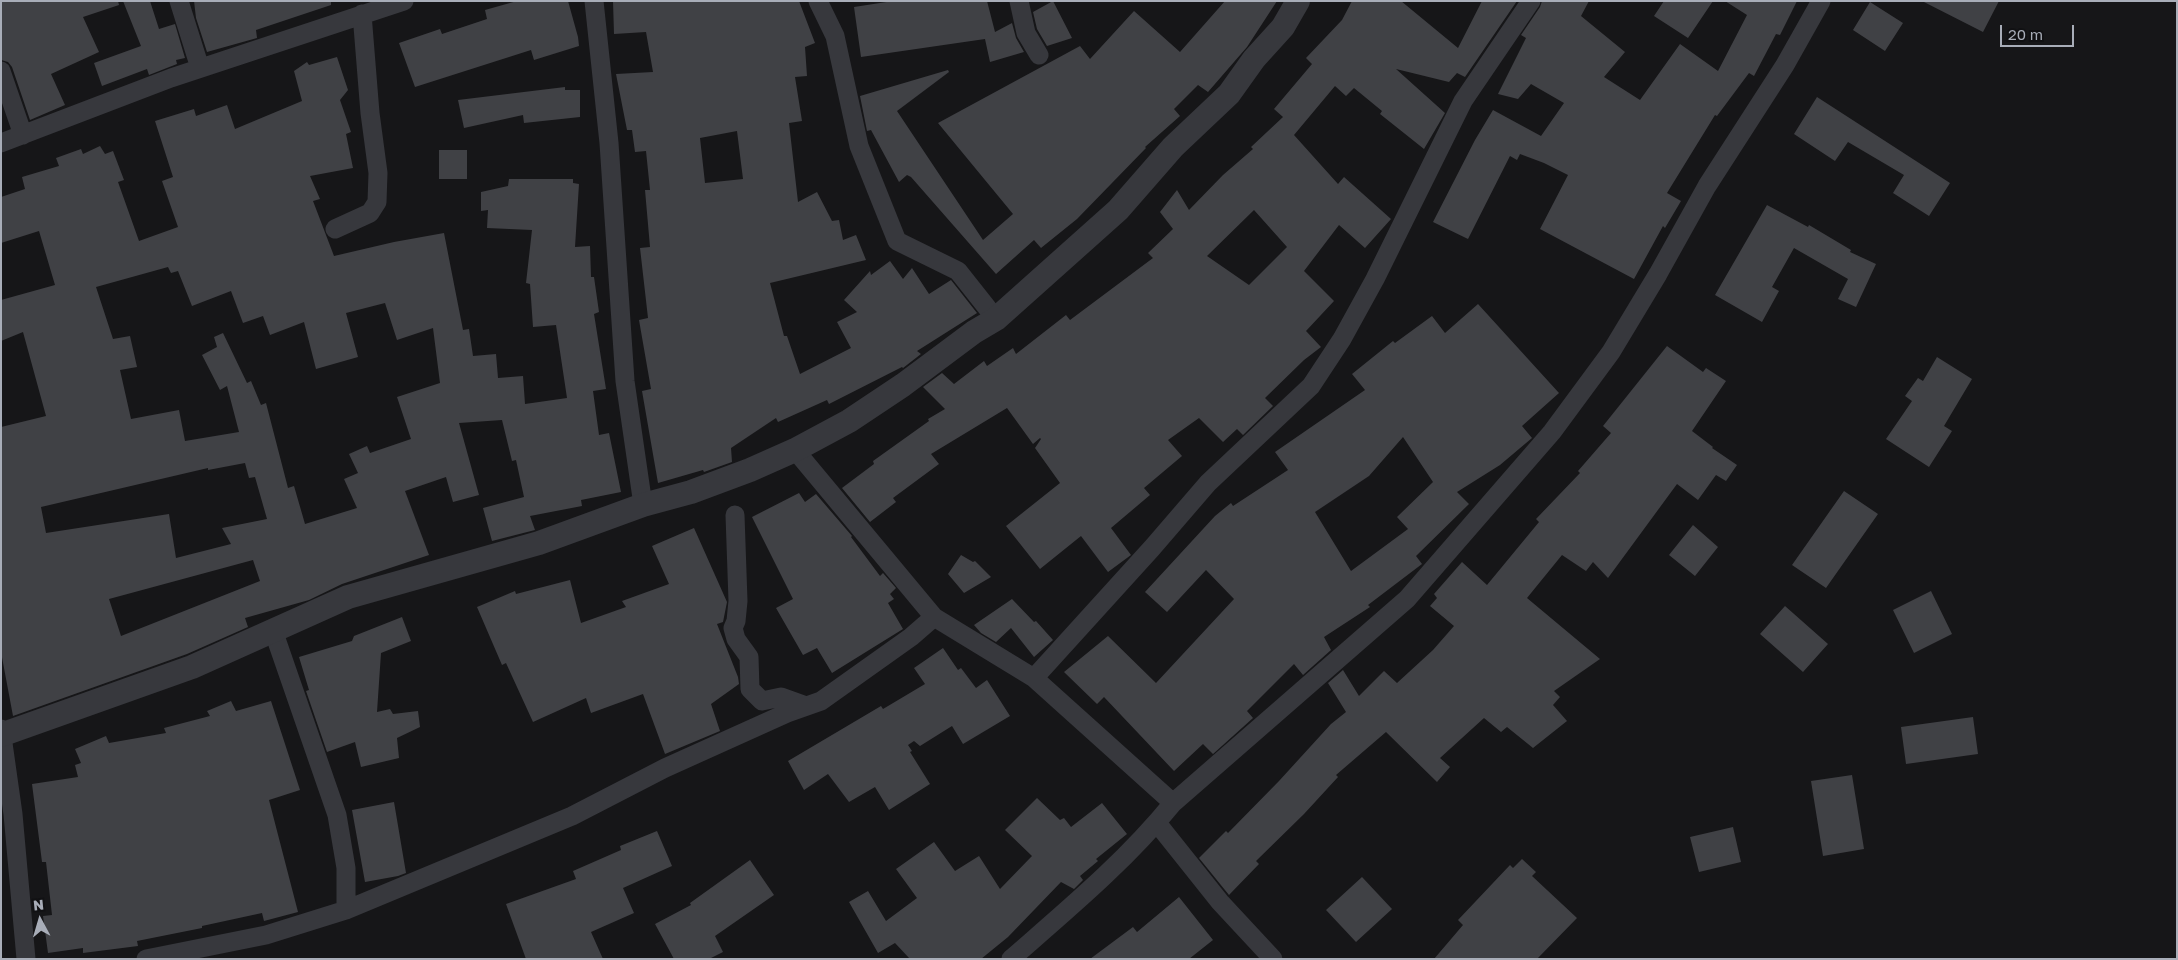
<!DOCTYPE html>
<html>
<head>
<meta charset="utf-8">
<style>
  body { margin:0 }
  #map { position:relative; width:2178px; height:960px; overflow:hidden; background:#161618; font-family:"Golos Text",sans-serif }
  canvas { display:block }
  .frame { position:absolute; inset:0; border:2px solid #a8adb8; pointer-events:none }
  .north { position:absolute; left:15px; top:895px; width:50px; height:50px; -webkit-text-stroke:4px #111113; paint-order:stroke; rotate:354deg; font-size:14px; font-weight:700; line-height:20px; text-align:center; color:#a8adb8 }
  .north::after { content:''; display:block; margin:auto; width:18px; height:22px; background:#a8adb8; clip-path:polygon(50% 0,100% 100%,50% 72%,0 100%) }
  .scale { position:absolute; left:2000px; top:25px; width:74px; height:22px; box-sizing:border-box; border:2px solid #a8adb8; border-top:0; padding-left:6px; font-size:15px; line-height:18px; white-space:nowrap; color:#a8adb8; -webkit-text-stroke:4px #111113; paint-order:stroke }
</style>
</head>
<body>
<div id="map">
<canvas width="2178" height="960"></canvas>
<div class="frame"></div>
<div class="north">N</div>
<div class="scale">20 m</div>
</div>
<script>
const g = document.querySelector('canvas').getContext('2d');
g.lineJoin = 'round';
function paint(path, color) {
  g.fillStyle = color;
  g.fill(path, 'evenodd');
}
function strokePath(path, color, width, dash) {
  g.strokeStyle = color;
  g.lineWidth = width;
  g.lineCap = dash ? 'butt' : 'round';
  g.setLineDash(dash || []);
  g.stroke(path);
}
const building = new Path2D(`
  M1,1H118L119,5L83,17L99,52L51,74L65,105L30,120L12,67L8,62L1,60Z
  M123,1H150L159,29L175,24L185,58L176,60L177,64L149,75L147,69L102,86L94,63L141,46Z
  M194,1H331V5L256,30L257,38L207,52L196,18Z
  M517,1H568L578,37L579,46L534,60L531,50L415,87L399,43L440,29L442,34L487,19L485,10Z
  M613,1H799L815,43L805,47L807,76L795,77L802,121L789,123L798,202L817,192L832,221L839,220L843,240L856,235L866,260L770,283L784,336H787L800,374L851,348L837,322L857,312L844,300L870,271L871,275L890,261L903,279L912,268L929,294L951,280L977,313L917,351L921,354L903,368L902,367L829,404L827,400L778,422L776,418L731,448L732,462L704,472L703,470L658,483L642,391L651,389L639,320L648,318L640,248L650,247L645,190H650L646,151L635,152L632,130H627L616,74L653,72L646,32L614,34ZM737,131L743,179L705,183L700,138Z
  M893,1H987L995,32L1012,23L1016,38L1024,52L990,62L985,39L861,57L854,7Z
  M1053,1L1072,38L1047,46L1037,29L1033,12Z
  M1225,1H1277L1247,47L1208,92L1198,85L1174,109L1180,116L1145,147L1146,148L1077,219L1041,248L1034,240L996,274L911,177L907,175L899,182L871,130L867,131L860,96L948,70L949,72L897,111L983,240L1013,214L938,123L1080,46L1090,59L1134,11L1180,52Z
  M1352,1H1401L1458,48L1482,1H1517L1465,77L1457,73L1449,82L1396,69L1445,113L1424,149L1380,114L1382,111L1354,88L1346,96L1335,86L1294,135L1338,184L1344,177L1391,219L1365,248L1339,225L1304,271L1334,301L1306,331L1321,347L1304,360L1265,398L1273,406L1243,435L1237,429L1223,442L1199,418L1168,440L1182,456L1144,488L1150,495L1111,528L1131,555L1108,572L1081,536L1040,569L1006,526L1060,483L1035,448L1041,439L1040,438L1033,444L1007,408L931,454L939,464L893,498L896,502L870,522L842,488L874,464L873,461L929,421L928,419L945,409L923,387L942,373L954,384L984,361L987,366L1013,348L1016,354L1066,315L1070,320L1153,258L1148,253L1173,229L1160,212L1177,190L1189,210L1223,175L1253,149L1251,147L1283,117L1274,109L1312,64L1306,58L1342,20ZM1254,210L1287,247L1249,285L1207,256Z
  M1542,1H1589L1581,16L1625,52L1604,77L1640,100L1680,44L1718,71L1747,15L1725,1H1797L1780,35L1776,34L1754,76L1749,73L1717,116L1715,115L1667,193L1681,201L1665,228L1663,226L1634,279L1540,229L1568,175L1544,163L1520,154L1517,160L1510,156L1468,239L1433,222L1475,140L1493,110L1541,136L1564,103L1531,84L1518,99L1498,94L1526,38L1521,35L1540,7Z
  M1664,1H1713L1688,38L1654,16Z
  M1922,1H1999L1983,32Z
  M1870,2L1903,23L1885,51L1853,30Z
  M337,57L348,90L340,100L351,132L346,134L353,168L310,176L320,199L313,201L334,256L394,242L444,233L463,330L469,329L473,356L496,354L498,378L523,376L525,404L567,398L556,325L533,327L530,284L526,283L532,230L487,228L488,210L481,211V192L508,186L509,179H573V183L579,184L575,247L590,246L591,277H594L599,312L594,314L606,389L593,391L599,435L609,433L621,492L581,500L582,506L530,516L535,530L492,541L483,508L524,497L516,460L512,461L502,420L459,423L479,495L453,502L446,477L405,491L429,555L342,584L309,600L245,618L248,627L187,654L13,716L1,652V427L46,416L23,332L1,341V300L55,285L39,231L1,243V197L25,189L22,177L59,166L56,158L81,149L83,154L100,146L105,154L113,151L124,180L118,182L139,241L178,227L162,181L173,177L155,121L194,109L196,116L227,105L235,129L302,101L294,71L307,62L309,65ZM168,267L171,273L178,271L192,306L231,291L243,323L263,316L270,335L304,322L316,369L358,357L346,313L385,303L397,340L433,328L440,383L397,397L411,439L370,453L367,446L349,454L358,473L344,479L357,508L305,524L294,486L288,488L266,403L261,405L251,381L247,383L223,333L214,337L217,347L202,355L220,390L227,386L239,432L185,441L179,410L131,419L120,370L137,367L130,336L113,339L96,287ZM245,463L249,478L255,477L267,519L222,528L231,544L176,558L169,514L46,533L41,507L208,468V470ZM253,560L260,581L121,636L109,599Z
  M565,87V90H580V117L524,123L523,115L464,128L458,100Z
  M1817,97L1950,183L1929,216L1893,193L1904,175L1848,142L1835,161L1794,134Z
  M439,150H467V179H439Z
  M1767,205L1808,227L1809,225L1851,250L1850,252L1876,264L1856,307L1838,299L1848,279L1794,248L1772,287L1779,291L1762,322L1715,295Z
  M1478,304L1559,393L1522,426L1532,438L1500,465L1457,492L1469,504L1416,556L1422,564L1368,605L1370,607L1324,637L1331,650L1303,675L1294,664L1247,711L1253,718L1213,754L1203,744L1174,771L1104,697L1097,704L1064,672L1108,636L1156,683L1234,599L1206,570L1167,612L1145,592L1215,516L1231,503L1233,506L1288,470L1275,452L1365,390L1352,374L1393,341L1395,343L1432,316L1445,333ZM1403,437L1433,482L1397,517L1408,529L1351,571L1315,512L1369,476Z
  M1667,346L1703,372L1706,368L1726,381L1692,431L1713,447L1712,448L1737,465L1726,481L1716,475L1698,500L1677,484L1608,578L1593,562L1586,571L1562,555L1527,598L1600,659L1554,691L1560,697L1553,705L1567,721L1533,748L1507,727L1501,732L1484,718L1440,758L1450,767L1437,782L1386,732L1336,775L1338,777L1304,814L1256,861L1259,864L1229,895L1199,858L1226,831L1228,833L1279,781L1331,724L1346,712L1328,683L1343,670L1359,696L1384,671L1397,683L1433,650L1454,626L1430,606L1437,598L1434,594L1462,562L1487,585L1539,522L1536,519L1580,473L1578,471L1611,433L1603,426Z
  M1937,357L1972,379L1944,426L1952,431L1929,467L1886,439L1912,401L1905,396L1918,378L1923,381Z
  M1844,491L1878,514L1826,588L1792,565Z
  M799,493L805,502L816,494L852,536L851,537L880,576L883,573L896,588L890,594L894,599L888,603L903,629L832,673L817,648L803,655L776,608L793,599L752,517Z
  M1693,525L1718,547L1695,576L1669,555Z
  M694,528L727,602L723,622L717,624L738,677L739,684L711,704L720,731L665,754L643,694L591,713L586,698L533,722L506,663L502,665L477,607L515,591L516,594L570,580L581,623L626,607L622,601L669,584L652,546Z
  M961,555L973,562L975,561L991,577L964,593L948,574Z
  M1931,591L1952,634L1914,653L1893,610Z
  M1012,599L1034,622L1036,621L1053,640L1034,657L1011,628L996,642L981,633L974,625Z
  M1785,606L1828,644L1803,672L1760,634Z
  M402,617L411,641L381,653L377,712L390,709L393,714L418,711L420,727L397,738L399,758L361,767L355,742L327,752L306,691L309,690L299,657L352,641L354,636Z
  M943,648L958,670L961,668L976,688L987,680L1010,716L963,744L952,726L920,746L914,741L908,745L912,751L910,752L930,784L889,810L875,787L849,802L828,774L804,790L788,761L881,706L883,709L925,684L914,668Z
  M231,701L236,711L271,701L300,790L269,800L298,912L264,921L262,913L202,926V928L137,941L138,946L83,953V948L48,953L43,916L52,915L46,862H42L32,784L78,777L75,765L81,763L75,749L106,736L109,743L166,733L164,728L210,716L207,711Z
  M1973,717L1978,754L1906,764L1901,727Z
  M1852,775L1864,849L1823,856L1811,781Z
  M1037,798L1060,820L1064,818L1071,827L1102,803L1127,834L1096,859L1098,861L1080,876L1083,880L1074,889L1061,882L1008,937L981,959H910L895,943L878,953L849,902L868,891L886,921L917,898L896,869L934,842L955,871L979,856L1000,889L1032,856L1005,830Z
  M394,802L406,873L398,876L365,882L352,810Z
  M1733,827L1741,862L1699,872L1690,837Z
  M657,831L672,866L623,888L634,913L591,932L603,959H526L506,904L576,879L573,871L621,850L620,846Z
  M1522,859L1536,872L1532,876L1577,918L1537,959H1434L1463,925L1458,920L1510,865L1513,868Z
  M750,860L774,895L715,936L723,952L709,959H674L655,924L691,905L690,903Z
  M1362,877L1392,909L1356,942L1326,910Z
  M1179,897L1213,940L1189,959H1090L1133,927L1137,932Z`);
const minor = new Path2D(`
  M179,1L200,68
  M594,1L609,143L625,381L643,505
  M818,1L835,36L859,146L897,241L958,271L996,319
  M1019,1L1026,33L1039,55
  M1,71L23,135
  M1,143L171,78L404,1
  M335,229L370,213L377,202L378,173L370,113L362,14
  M795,450L934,617L1034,678L1173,803
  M735,515L738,601L736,621L733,628L736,639L749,657L750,689L762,701L781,697L806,706
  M273,630L337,815L346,868V910
  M1034,678L1152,548L1208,483L1311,386L1342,339L1375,279L1463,101L1531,1
  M1,729L13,814L26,959
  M1157,823L1220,902L1273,959
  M146,959L266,935L346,910L572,816L665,768L787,713L821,701L911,637L934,617
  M1011,959C1067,910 1126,861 1173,803L1407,599L1552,432L1611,352L1658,274L1707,186L1785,65L1821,1`);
const tertiary = new Path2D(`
  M1,735L192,667L348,597L539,543L643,505L691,492L750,470L795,450L849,421L903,385L974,332L996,319L1118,210L1173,147L1229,94L1254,59L1283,27L1298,1`);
paint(building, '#404145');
strokePath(minor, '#37383d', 19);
strokePath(tertiary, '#37383d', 24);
</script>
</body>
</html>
